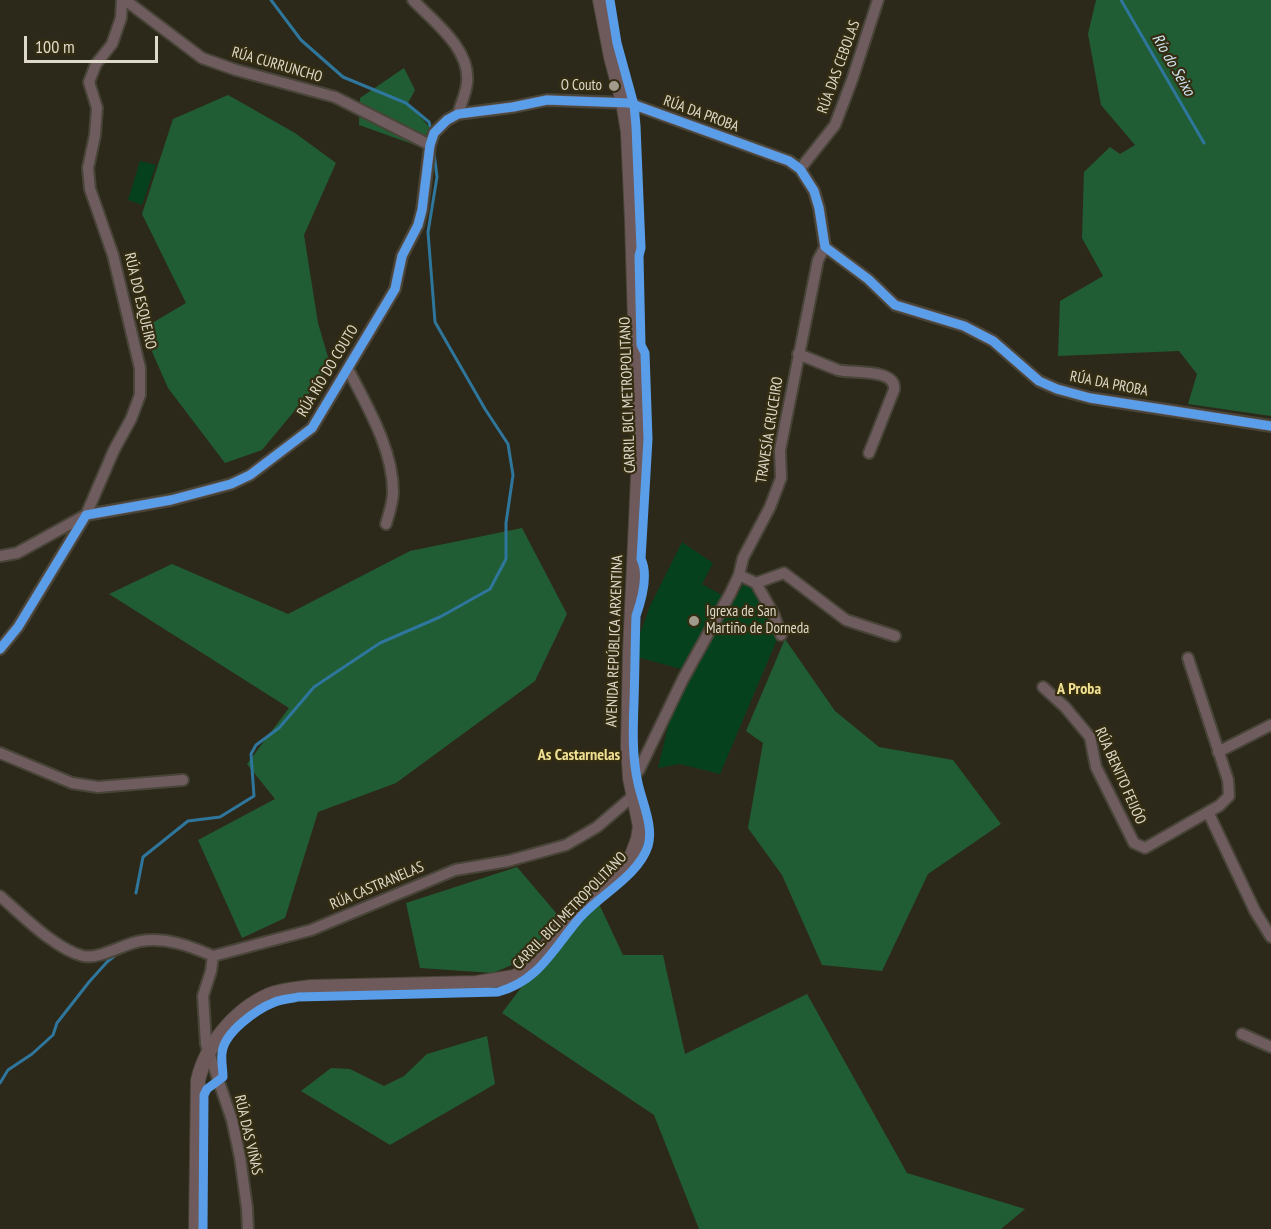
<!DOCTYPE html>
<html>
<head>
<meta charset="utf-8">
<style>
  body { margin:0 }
  #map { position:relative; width:1271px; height:1229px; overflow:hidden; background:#2d291a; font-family:"PT Sans Narrow",sans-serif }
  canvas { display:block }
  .scale { position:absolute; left:24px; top:36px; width:134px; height:27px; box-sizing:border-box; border:3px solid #ded9ca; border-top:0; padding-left:8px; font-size:18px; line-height:21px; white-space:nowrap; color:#ded9ca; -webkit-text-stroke:4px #352d12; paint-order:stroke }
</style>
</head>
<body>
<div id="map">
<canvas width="1271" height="1229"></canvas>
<div class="scale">100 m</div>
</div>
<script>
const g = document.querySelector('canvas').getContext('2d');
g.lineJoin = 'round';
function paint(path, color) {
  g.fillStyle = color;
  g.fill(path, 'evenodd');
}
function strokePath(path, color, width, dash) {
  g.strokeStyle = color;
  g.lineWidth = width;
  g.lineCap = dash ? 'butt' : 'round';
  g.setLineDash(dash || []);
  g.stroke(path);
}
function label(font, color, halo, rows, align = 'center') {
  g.font = font + ' "PT Sans Narrow",sans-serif';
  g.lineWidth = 4.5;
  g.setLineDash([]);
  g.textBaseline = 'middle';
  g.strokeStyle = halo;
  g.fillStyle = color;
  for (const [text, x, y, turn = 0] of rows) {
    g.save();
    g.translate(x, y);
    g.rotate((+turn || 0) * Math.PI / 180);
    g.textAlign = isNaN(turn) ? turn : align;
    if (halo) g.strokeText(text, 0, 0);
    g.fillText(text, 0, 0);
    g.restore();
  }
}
const green = new Path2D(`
  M140,161L156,165L142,205L128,200Z
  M682,542L713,563L702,584L725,597L681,669L637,657V642L650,606Z
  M743,585L753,588L779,635L720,774L680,764L658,768L670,718L700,658Z`);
const forest = new Path2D(`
  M1096,0H1271V416L1188,404L1197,374L1179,351L1058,356L1060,301L1103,276L1082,238L1084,172L1110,147L1120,154L1135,145L1101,105L1088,34Z
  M404,68L415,90L408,103L431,129L418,146L359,125L360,98Z
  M228,95L295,133L336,163L304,235L318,323L331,367L262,450L225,463L168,388L142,329L186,303L142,214L173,119Z
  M522,528L567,614L535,681L396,783L318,812L285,918L242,938L198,840L275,799L247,764L289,708L109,594L172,564L288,614L410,551Z
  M785,639L835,711L879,747L953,760L1001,824L928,874L882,971L822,965L782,875L748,828L763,743L746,731Z
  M517,867L557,914L528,958L493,973L420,968L406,903Z
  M594,901L599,904L623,955H663L685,1054L807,994L907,1173L1025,1209L1001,1229H699L654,1115L502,1013L582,907Z
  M487,1036L495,1084L390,1145L301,1091L331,1068L350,1069L384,1086L404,1076L427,1054Z`);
const stream = new Path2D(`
  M271,0L301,40L343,77L406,103L429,122L430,126
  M1121,0L1204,143
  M136,893L143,857L188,821L220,817L254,796L251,754L256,745L279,728L314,687L380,643L440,617L490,589L506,559V523L513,475L508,444L485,409L435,322L428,232L437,177L434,153
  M0,1083L8,1070L32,1054L53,1035L57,1023L89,982L107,962L118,953`);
const minor = new Path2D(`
  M125,0L202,58L236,70L335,97L430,145
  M413,0C434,22 471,49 467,83C466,93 461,104 458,114
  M800,169L835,125L852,80L878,0
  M798,354C811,359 825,365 838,370C852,374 897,368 894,390L869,453
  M348,369C367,406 393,449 393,492C393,502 389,514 386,524
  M0,556L17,553L86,515L114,450L131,419L140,395V368L113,255L90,189L88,168L95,135L97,108L89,82L96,64L112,44L121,18L122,0
  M739,575L756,583L784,573L846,620L895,636
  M756,583L774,615L781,635
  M0,649L18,627L86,515L171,500L231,484L250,475L312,428L395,289L402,256L418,225L422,210L430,145L434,133L447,120L458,114L513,107L547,100L629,103L789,161L800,169L814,191L819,208L825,247L868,279L895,305L964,326L993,341L1039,381L1057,389L1090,398L1271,426
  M1188,658L1228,780L1229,796L1219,806L1208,812L1255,911L1271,937
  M1043,687L1065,707L1090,737L1096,767L1134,843L1145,848L1208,812
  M1218,752L1271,725
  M0,753L72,783L98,787L183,780
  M630,778L639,770L683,679L730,594L739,575L743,558L770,507L781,478L780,450L818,260L825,247
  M0,896C22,915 55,949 83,956C99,960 125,943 141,941C166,937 190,946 213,956
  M213,956L311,930L455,870L508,861L566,845L597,827L633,796
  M213,956L211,971L203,996L206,1044L232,1120L240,1157L247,1208L248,1229
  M1242,1034L1271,1047`);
const major = new Path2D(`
  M196,1229L198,1080C206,1045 235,1010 269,995C281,990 297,989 311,987L476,983L514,977L525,971L535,962L568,916L588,896L623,867L632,855L638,839L640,826L630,778L628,747L630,651L639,456L632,220L628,132L623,102L611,57L600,0`);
const cycleway = new Path2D(`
  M0,649L18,627L86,515L171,500L231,484L250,475L312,428L395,289L402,256L418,225L422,210L430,145L434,133L447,120L458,114L513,107L547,100L629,103L789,161L800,169L814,191L819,208L825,247L868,279L895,305L964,326L993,341L1039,381L1057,389L1090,398L1271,426
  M203,1229L204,1095L207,1089L223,1077C223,1069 221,1061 222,1053C224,1032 257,1009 275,1002C282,999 291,999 298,997L498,992C538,981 552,951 577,921C597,896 638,877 648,846C654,827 642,802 638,783C632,757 633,729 634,702C635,673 635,644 636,616C642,599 649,575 641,559L648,439L645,353L641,345L639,256L641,248L636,126L634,105L617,43L610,0`);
const markers = [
  [614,86,6,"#a09b8c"],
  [694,621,6,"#a09b8c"]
];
const streetNames = [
  ["RÚA CURRUNCHO",277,65,16],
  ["RÚA DAS CEBOLAS",839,67,-70],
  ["RÚA DA PROBA",701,114,20],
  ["RÚA DO ESQUEIRO",140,301,77],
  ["RÚA RÍO DO COUTO",328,371,-59],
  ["RÚA DA PROBA",1109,384,11],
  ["CARRIL BICI METROPOLITANO",628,395,-92],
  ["TRAVESÍA CRUCEIRO",770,430,-81],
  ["AVENIDA REPÚBLICA ARXENTINA",615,641,-88],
  ["RÚA BENITO FEIJÓO",1120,776,66],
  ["RÚA CASTRANELAS",377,886,-23],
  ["CARRIL BICI METROPOLITANO",570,911,-46],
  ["RÚA DAS VIÑAS",248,1135,77]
];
const poiNames = [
  ["O Couto",602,86],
  ["Igrexa de San",706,612,"left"],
  ["Martiño de Dorneda",706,629,"left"]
];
const waterNames = [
  ["Río do Seixo",1173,65,60]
];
const neighbourhoodNames = [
  ["A Proba",1079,689],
  ["As Castarnelas",579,755]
];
paint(green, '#06411d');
paint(forest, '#215d34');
strokePath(stream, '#2f769c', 3);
strokePath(minor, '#484438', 14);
strokePath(major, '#484438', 16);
strokePath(minor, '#6e5c5f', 10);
strokePath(major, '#6e5a5a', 14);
strokePath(cycleway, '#5a9eea', 9);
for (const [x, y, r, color] of markers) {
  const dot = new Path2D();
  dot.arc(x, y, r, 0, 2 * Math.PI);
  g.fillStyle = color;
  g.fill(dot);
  strokePath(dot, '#352d12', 2);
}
label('15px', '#ded9ca', '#352d12', streetNames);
label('15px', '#ded9ca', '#352d12', poiNames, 'right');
label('italic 16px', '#cfe6f4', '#352d12', waterNames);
label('bold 16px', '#f0e092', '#352d12', neighbourhoodNames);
</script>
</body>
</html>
